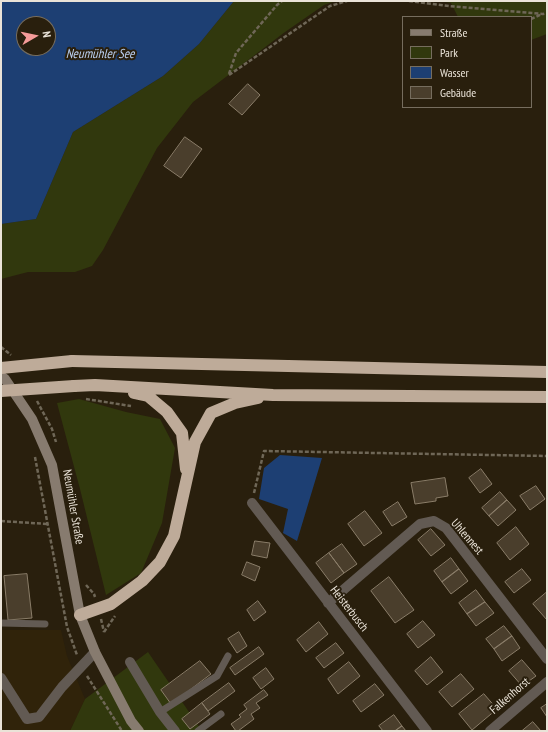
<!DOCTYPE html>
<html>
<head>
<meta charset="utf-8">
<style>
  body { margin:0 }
  #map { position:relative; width:548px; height:732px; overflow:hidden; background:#291f0d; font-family:"PT Sans Narrow",sans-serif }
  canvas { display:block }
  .frame { position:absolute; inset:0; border:2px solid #eae3d8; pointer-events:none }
  .legend { position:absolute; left:402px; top:16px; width:130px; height:92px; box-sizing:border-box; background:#291f0d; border:1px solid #766d5e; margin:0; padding:5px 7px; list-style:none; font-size:12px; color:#eae3d8 }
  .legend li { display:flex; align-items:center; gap:8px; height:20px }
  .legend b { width:20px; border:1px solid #766d5e }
  .north { position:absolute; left:16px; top:16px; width:40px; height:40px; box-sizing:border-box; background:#291f0d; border:1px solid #766d5e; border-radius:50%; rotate:81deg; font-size:11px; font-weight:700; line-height:16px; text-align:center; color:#eae3d8 }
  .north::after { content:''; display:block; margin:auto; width:14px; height:18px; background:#f59b99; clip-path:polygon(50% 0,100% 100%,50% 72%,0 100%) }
</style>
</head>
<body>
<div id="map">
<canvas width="548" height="732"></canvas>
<div class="frame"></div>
<ul class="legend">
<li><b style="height:5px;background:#877b6f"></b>Straße</li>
<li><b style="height:11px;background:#31380d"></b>Park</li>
<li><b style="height:11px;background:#1d3f73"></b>Wasser</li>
<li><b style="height:11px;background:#4a3e2c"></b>Gebäude</li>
</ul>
<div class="north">N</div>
</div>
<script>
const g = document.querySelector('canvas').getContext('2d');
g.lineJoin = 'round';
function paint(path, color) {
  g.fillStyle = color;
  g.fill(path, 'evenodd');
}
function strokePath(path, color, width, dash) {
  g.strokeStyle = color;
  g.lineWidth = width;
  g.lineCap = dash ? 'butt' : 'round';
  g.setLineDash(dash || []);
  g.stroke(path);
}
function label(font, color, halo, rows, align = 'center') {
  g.font = font + ' "PT Sans Narrow",sans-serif';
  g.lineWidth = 4;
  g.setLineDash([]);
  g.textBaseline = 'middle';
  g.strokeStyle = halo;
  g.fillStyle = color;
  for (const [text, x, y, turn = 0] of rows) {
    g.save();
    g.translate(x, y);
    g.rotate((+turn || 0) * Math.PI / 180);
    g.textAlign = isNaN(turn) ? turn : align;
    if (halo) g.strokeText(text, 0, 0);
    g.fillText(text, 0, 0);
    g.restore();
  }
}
const built = new Path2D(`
  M1,630H61L67,656L85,699L70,731H1Z`);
const green = new Path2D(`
  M234,1H336L324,5L285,32L193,102L157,148L103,250L92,266L75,272H28L1,279V224L36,219L73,132L163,76L199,44Z
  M440,1H547V34L531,40V17H458L451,3Z
  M79,399L126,412L160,419L175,448L162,523L141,573L106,595L80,489L57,403Z
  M148,652L202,731H70L85,699Z`);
const water = new Path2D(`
  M1,1H234L199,44L163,76L73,132L36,219L1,224ZM24,24H48V48H24Z
  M280,455L322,458L297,541L283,533L288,509L259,499L264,468Z`);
const building = new Path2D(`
  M248,84L260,95L242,115L229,104Z
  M185,137L202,149L181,178L164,166Z
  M481,469L492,484L480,493L469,478Z
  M445,478L448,496L436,498V501L415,504L411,483Z
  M536,486L545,499L530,510L520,496Z
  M500,492L507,500L489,516L482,508Z
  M507,500L516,510L498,526L489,516Z
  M398,502L407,517L392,526L383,512Z
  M365,511L382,533L364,546L348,524Z
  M516,527L529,544L510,560L497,543Z
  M431,529L445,545L431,556L418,540Z
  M255,541L270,543L267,558L252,555Z
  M342,544L357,564L344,573L329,553Z
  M329,553L344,573L331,583L316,563Z
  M451,558L459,569L442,582L434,571Z
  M247,562L260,567L255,581L242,575Z
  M459,569L468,581L451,594L442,582Z
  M522,569L531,580L514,593L505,582Z
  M27,574L32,618L8,620L4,576Z
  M389,577L414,610L395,623L371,591Z
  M476,590L485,602L467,614L459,603Z
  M547,592V620L533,604Z
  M258,601L266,612L254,621L247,610Z
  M485,602L494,613L476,626L467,614Z
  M423,621L435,635L418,648L407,634Z
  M319,622L328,634L306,652L297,640Z
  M504,626L512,636L494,649L486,639Z
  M239,632L247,646L237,653L228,639Z
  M512,636L520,648L502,661L494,649Z
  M336,643L344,653L324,668L316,658Z
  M259,647L264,654L235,675L230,668Z
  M431,657L443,672L427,685L415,671Z
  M522,660L536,676L522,686L509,671Z
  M200,661L211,674L171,704L161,690Z
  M349,662L360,676L338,694L328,679Z
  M266,668L274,679L261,689L253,678Z
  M461,674L474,689L452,707L439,692Z
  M229,683L235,691L208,711L202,703Z
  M375,684L384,695L361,712L353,701Z
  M264,690L268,695L256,703L260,708L251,714L254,719L238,731H236L231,724L241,717L239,715L247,709L244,705Z
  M484,694L497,709L472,730L459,714Z
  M202,703L210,714L190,729L182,719Z
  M547,704V717L541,708Z
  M394,715L402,726L395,731H383L379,726Z
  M533,722L541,731H522Z
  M402,726L406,731H395Z`);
const path = new Path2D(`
  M409,1L449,6L543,14L547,13
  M531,19L542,14
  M229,74L236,53L277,5L282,1
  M229,75L330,6L347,1
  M1,347L11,355
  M86,399L131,406
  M37,401L52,429L56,442
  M35,457L67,627L77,655
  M254,493L264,451L547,456
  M1,521L48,524
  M86,585L94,594L95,597
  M101,619L104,632
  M104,632L115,616
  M87,676L122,731`);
const lane = new Path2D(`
  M1,623L45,624
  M160,712L217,676L228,656
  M198,731L221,714`);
const street = new Path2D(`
  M252,503L427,731
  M328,603L420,524L434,521L446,528L547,659
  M130,662L160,712L175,731
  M1,678L27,719L39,717L62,687L95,652
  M490,731L547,682`);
const secondary = new Path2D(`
  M1,376L5,379L32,419L52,465L80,615L95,652L131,721L139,731`);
const highway = new Path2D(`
  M72,361L547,372
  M74,386L95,385L273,395L547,397
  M134,393L148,396L167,412L182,433L186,469
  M80,615L111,604L142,581L160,562L174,536L195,442L211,413L235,403L258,398`);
const highwayBridge = new Path2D(`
  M1,368L72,361
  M1,391L74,386`);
const streetNames = [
  ["Neumühler Straße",73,507,80],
  ["Uhlennest",467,537,49],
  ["Heisterbusch",349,609,52],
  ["Falkenhorst",510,696,-41]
];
const waterNames = [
  ["Neumühler See",100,54]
];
paint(built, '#30230a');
paint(green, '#31380d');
paint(water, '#1d3f73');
paint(building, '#4a3e2c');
strokePath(building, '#8a7d69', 1);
strokePath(path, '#6f6757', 2.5, [4, 2]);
strokePath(lane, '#625a53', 7);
strokePath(street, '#625a53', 10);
strokePath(secondary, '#877b6f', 10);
strokePath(highway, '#beab99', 12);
strokePath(highwayBridge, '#beab99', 12);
label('12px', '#eae3d8', '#291f0d', streetNames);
label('italic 13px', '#b9ceef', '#291f0d', waterNames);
</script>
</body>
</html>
